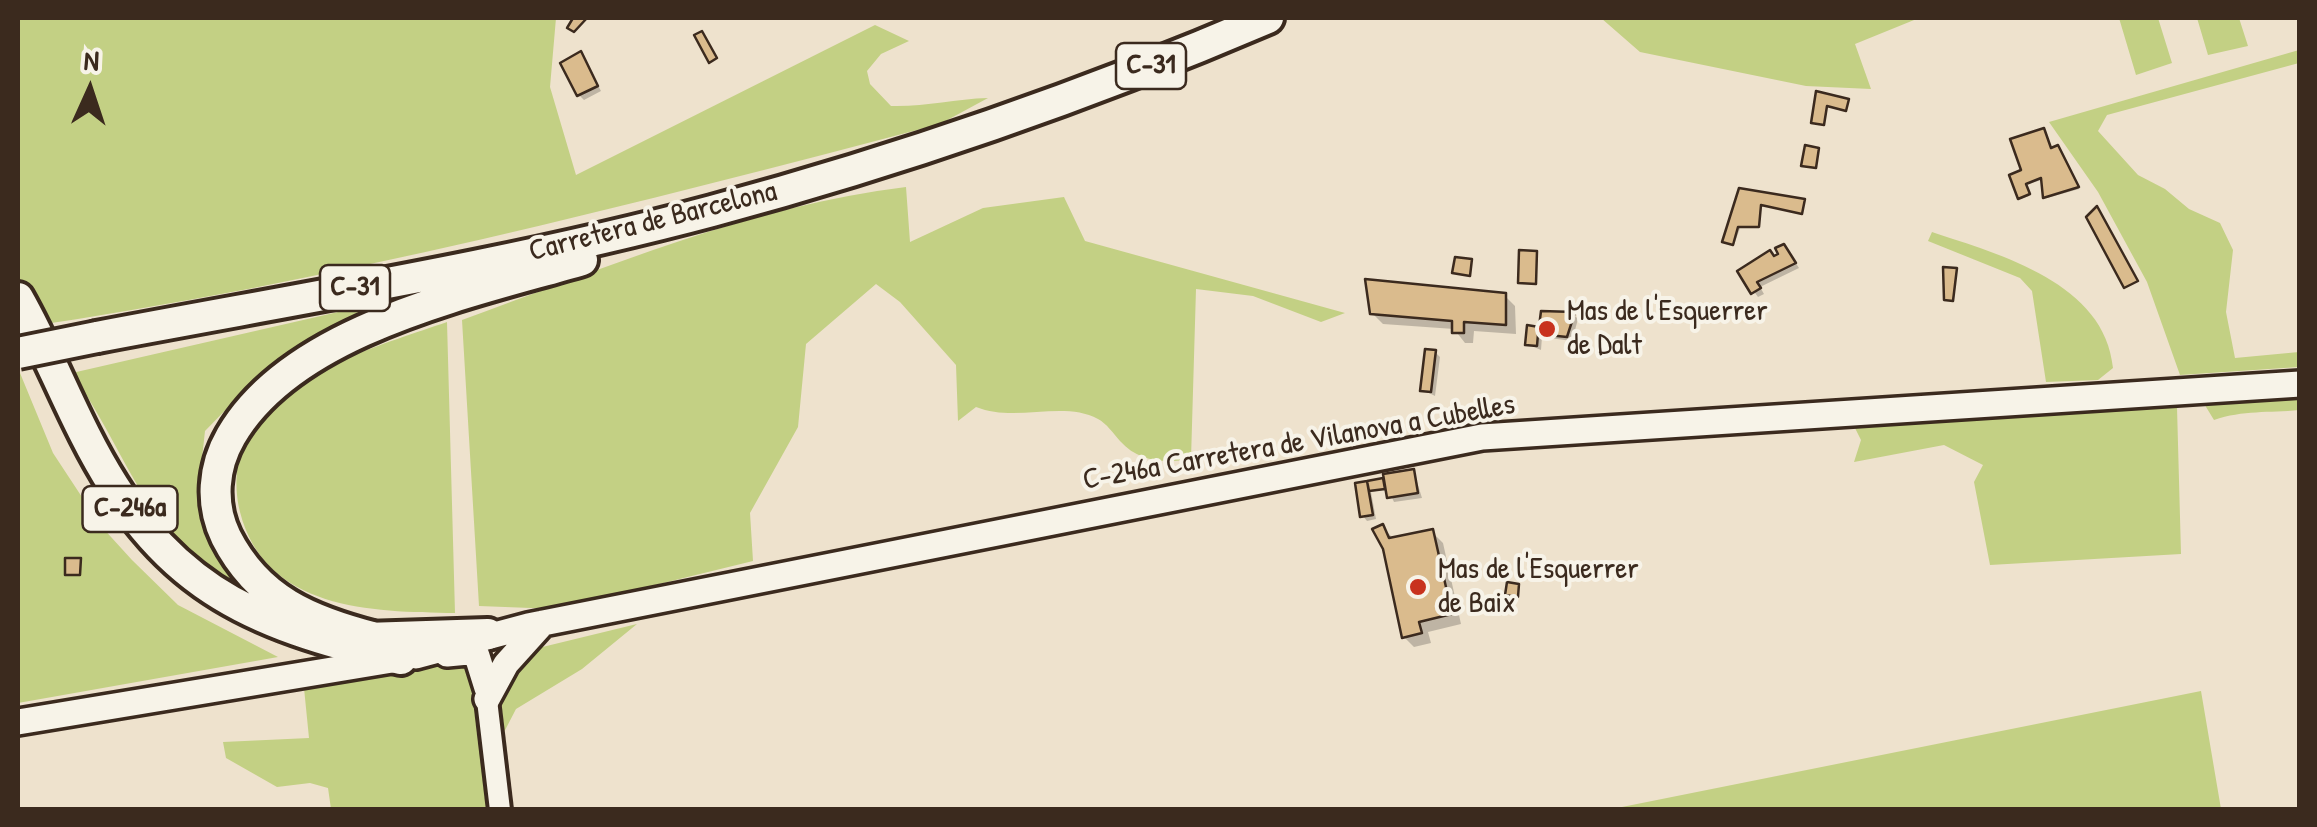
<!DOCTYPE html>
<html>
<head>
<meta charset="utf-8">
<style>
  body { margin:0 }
  #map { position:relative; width:2317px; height:827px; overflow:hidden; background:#eee2cd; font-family:"Patrick Hand",sans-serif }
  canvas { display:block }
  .frame { position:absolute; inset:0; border:20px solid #3b2a1e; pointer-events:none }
  .north { position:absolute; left:40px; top:40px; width:100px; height:100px; -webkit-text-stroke:8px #f7f3e8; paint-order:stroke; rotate:3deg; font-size:28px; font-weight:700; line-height:40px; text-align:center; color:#3b2a1e }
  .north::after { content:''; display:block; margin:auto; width:35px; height:45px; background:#3b2a1e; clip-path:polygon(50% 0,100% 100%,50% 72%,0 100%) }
</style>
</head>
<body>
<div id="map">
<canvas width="2317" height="827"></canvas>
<div class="frame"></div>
<div class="north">N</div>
</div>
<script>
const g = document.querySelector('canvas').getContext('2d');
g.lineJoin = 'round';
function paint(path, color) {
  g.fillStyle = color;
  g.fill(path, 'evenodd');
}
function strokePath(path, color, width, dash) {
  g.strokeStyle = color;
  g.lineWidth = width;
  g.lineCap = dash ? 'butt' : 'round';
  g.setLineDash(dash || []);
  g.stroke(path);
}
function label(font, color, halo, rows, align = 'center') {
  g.font = font + ' "Patrick Hand",sans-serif';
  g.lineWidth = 8;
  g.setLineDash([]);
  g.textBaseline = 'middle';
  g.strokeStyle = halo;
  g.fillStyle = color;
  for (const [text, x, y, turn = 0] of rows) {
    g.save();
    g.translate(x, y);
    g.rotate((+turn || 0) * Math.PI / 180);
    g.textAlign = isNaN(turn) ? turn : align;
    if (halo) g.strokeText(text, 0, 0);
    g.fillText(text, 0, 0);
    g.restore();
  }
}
const green = new Path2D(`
  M18,18H556L550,87L576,175L875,25L909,41L881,54L867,71L870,84L891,106C924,107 954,99 988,98L940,124C636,204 330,283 18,328Z
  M1601,18H1919L1855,44L1871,89L1806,86L1640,52Z
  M2119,18H2158L2172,63L2136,75Z
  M2197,18H2239L2248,46L2208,55Z
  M2299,50V63L2107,115L2098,131L2138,175L2165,189L2189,209L2220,223L2233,250L2226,312L2235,358L2299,352V367L2180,375L2147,282L2098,192L2049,122Z
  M906,187L910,242L983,208L1064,197L1085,241L1345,313L1321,322L1253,296L1196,289L1191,459C1165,463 1140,463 1120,441C1114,434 1106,423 1098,419C1063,400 1016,423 976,407L958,421L956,365L900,302L876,284L806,344L798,427L750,513L753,561L557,609L479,606L462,320C608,267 751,206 906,187Z
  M1932,232C2001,255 2105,283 2113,368L2098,380L2046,382L2032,291L2020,278L1928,241Z
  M386,301L244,391L205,431L198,495L211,545L254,599C234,586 205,574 189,556C138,503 114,433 72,373Z
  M447,322L455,613C371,612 265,610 240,512C233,483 236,450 253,424C287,371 390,342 447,322Z
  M20,373L53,453L101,526L132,560L178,605L278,657L18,703Z
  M2299,398V410C2269,413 2243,410 2214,420L2203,402Z
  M2177,407L2181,554L1990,565L1974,482L1983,465L1944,445L1854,462L1861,440L1854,426Z
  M637,624L582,669L516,709L502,736L500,692L526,651Z
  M472,659L489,809H331L328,788L310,783L277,787L226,758L223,742L309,738L304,688Z
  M2201,691L2221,809H1612Z`);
const shadow = new Path2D(`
  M581,54L601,91L584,100L579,95Z
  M2059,149L2079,189L2047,198L2044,179L2026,185L2029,196L2021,199L2012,176Z
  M1740,191L1804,202L1803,214L1762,205L1759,227L1740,228L1734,245L1726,243Z
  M1788,251L1799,268L1760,287L1764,294L1758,297L1740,272Z
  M1505,296L1515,306L1516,334L1474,331L1473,343H1465L1454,329L1383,324L1372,313Z
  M1574,315L1578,319L1572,341L1542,337L1541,350L1527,344L1541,330Z
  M1435,352L1440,357L1435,396L1423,390Z
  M1414,472L1422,498L1394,502L1388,489L1371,492L1376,519L1367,521L1363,516L1358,485Z
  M1382,527L1393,538L1432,532L1443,543L1461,624L1428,632L1431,643L1414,647L1404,637Z`);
const building = new Path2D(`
  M587,18L574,32L567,28L573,18Z
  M702,31L717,58L709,63L694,35Z
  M581,51L598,86L577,96L560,63Z
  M1816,91L1849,99L1846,111L1827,106L1824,125L1811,123Z
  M2044,128L2051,148L2058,145L2079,187L2043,198L2041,178L2026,184L2030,194L2018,199L2009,175L2021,170L2010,139Z
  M1805,145L1819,148L1816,168L1801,166Z
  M1739,188L1805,199L1802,214L1761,205L1759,227H1738L1733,245L1722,242Z
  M2097,206L2138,281L2124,288L2086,217Z
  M1784,244L1796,263L1757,282L1761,288L1751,294L1737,271L1770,250L1774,256L1778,254L1775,248Z
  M1519,250L1537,251L1536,284L1518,283Z
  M1455,257L1472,259L1470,276L1452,273Z
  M1943,267L1957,268L1953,301L1944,300Z
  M1365,279L1506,293V325L1464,322V333H1452V321L1370,314Z
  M1541,311L1575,312L1567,337L1538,334L1537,346L1525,345L1527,325L1539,327Z
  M1425,349L1436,350L1431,392L1420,391Z
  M1414,469L1418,493L1387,498L1383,474Z
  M1383,478L1385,489L1369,491L1367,481Z
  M1367,481L1373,515L1360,517L1355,483Z
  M1383,524L1389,538L1433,529L1452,614L1419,622L1422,633L1402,638L1383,549L1372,529Z
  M65,558H81L80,575H65Z
  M1507,582L1519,584L1518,597L1505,595Z`);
const minor = new Path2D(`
  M487,700L500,810`);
const major = new Path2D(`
  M447,654L468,652L477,656L487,688
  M416,656L528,626L1482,437L2300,384
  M487,699L506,664L543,623
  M18,722L392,660`);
const highway = new Path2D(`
  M18,298C43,342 62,390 85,435C160,584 245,624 401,659
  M97,337C302,298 510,265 712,211C902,160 1088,95 1268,18
  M366,638L488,634
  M376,638C310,621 258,600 226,537C210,504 213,467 231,436C293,329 470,293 582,260`);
const highwayBridge = new Path2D(`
  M18,353L97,337`);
const markers = [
  [1547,329,10,"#c8321e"],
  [1418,587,10,"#c8321e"]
];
const shields = [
  [1151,66,70],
  [355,288,70],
  [130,509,95]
];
const shieldNames = [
  ["C-31",1151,66],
  ["C-31",355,288],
  ["C-246a",130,509]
];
const streetNames = [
  ["Carretera de Barcelona",653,222,-14],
  ["C-246a Carretera de Vilanova a Cubelles",1299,443,-10]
];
const poiNames = [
  ["Mas de l'Esquerrer",1567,312],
  ["de Dalt",1567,346],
  ["Mas de l'Esquerrer",1438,570],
  ["de Baix",1438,604]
];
paint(green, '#c3d084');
paint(shadow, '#0003');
paint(building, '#dabb8d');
strokePath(building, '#3b2a1e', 2.5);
strokePath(minor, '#3b2a1e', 28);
strokePath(major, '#3b2a1e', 32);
strokePath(highway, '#3b2a1e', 38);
strokePath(minor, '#f7f3e8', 20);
strokePath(major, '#f7f3e8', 25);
strokePath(highway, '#f7f3e8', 30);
strokePath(highwayBridge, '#3b2a1e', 38, []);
strokePath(highwayBridge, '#f7f3e8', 30);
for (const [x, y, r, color] of markers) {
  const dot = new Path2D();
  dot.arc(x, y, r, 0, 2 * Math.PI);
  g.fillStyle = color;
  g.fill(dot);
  strokePath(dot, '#f7f3e8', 4);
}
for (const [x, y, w] of shields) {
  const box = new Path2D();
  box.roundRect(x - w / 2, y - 23, w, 46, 8);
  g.fillStyle = '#f7f3e8';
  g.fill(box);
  strokePath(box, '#3b2a1e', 2.5);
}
label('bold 28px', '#3b2a1e', null, shieldNames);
label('30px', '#3b2a1e', '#f7f3e8', streetNames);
label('30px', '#3b2a1e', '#f7f3e8', poiNames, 'left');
</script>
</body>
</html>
